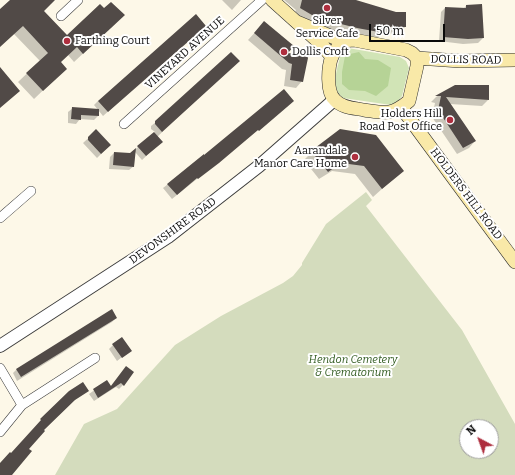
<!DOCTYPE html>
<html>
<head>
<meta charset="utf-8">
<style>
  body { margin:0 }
  #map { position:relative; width:515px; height:475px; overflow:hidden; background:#fdf8e8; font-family:Bitter,serif }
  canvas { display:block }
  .north { position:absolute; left:459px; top:419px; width:40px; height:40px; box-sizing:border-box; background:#fff; border:1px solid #9d9d9d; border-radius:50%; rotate:319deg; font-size:11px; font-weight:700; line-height:16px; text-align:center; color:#0a0a0a }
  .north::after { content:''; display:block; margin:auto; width:14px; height:18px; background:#ae2e3e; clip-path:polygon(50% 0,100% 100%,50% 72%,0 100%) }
  .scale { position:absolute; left:369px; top:24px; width:76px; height:18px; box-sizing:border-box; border:2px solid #0a0a0a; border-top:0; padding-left:5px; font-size:12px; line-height:14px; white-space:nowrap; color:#0a0a0a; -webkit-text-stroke:3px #fff; paint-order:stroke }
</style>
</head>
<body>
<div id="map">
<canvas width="515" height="475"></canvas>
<div class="north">N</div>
<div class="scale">50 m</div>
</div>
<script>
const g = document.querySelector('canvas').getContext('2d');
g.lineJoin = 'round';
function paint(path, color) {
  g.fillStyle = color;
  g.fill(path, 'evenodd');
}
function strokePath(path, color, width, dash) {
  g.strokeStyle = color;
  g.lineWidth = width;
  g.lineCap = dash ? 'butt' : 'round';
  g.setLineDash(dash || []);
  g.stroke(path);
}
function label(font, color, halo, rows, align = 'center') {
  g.font = font + ' Bitter,serif';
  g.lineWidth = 4;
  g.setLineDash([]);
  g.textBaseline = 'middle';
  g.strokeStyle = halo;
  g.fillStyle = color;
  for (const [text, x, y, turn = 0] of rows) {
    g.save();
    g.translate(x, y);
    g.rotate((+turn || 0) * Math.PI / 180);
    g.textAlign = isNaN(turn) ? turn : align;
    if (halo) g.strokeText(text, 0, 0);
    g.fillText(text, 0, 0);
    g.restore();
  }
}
const green = new Path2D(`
  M348,48L400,57L406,61L409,68L402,96L398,101L391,105L343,98C329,87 338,68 341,53Z`);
const forest = new Path2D(`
  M359,52L365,59L378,60L391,68L388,86L376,96L365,91L349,90L342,84V72L345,56L350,54Z`);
const cemetery = new Path2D(`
  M366,192L372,200L366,206L462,330L515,424V475H55L84,424L117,409L175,345L221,316L283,283L293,276L302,265V263L326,224ZM467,427H491V451H467Z`);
const shadow = new Path2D(`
  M11,0H54L43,11L67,36L116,23L74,62L68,55L60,62L57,77L34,99L18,82L40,61L13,33L0,46V11Z
  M222,0H241L232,10Z
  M284,0H351L396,13H405V27L398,34L382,33L377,39L350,34L311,24L294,14L296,10Z
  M481,5L483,38L478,43L463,44L439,41L441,12L445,8L463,9L466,6Z
  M258,29L286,54L306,57L302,81L296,88L284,86L286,70L282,69L248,40Z
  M200,30L103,116L94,105L98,101Z
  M234,65L157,137V146L142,160L135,152L134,166L129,170L109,169L110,157L114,153L130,154L155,132L151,129V126L156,122Z
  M455,86L488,100L482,106L450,104L475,141L469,148L457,154L432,117L435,103L431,102L436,97Z
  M289,105L172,199L163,188L204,156Z
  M73,108L98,116L94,120L80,119L76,124L68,123V112Z
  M96,131L110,145L97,158L83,143Z
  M312,152L402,171L373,197L355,174L332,171L319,179L304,160Z
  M116,318L112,322L17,381L13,373L17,369Z
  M113,345L130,351L117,361L109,349Z
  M126,367L123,385L119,389L116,387L94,401L89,394L107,381L110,387Z`);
const building = new Path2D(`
  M10,0H55L44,11L67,35L100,4L104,8L111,2L125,15L83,54L77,47L61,62L67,69L43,91L26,73L48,53L23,26L0,47V9Z
  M302,0H356L396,12H406V27H386L384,33L357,28L317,18L300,8Z
  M482,4L484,38L468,39L443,37L445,7L466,8V5Z
  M196,14L206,26L108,112L98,101Z
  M264,21L294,46L288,53L307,56L308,58L303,82L290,80L292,64L289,63L254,33Z
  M231,52L240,61L162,132L155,124V121Z
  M0,67L20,91L0,108Z
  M455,85H489V100L446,97L476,141L463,148L438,110L441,96H435Z
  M284,89L294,101L259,131L258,130L219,163L198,179L197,178L177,195L167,184L204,154V155Z
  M72,107L99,109V116L81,115V120L71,119Z
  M96,129L111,145L101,154L88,140V137Z
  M340,129L376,135L404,171L382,189L364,166L341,163L328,172L311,151Z
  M154,132L163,142L146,156L137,146Z
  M136,148L134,167L113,165L114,152L130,153Z
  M112,309L117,318L21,377L16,369Z
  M122,337L132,351L122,358L112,344Z
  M126,366L134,372L124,386L121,383L98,398L93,389L107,380L111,386Z
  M83,382L89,391L75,400L44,430L45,431L29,449L32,451L12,475H0V463L10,452L11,453L41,420L40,419L69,391Z`);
const minor = new Path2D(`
  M61,16L78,0
  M124,124L262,0
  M0,218L31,191
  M0,368L22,405
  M0,432L22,405L95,358`);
const tertiary = new Path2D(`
  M0,346L168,237L259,166L334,100`);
const secondary = new Path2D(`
  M272,0L322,45L332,57
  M297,22L342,41L354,40L406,50L412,53L417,58V66L409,101C391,116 385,113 364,110C354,108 342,108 335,100C326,92 328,67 332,56C335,51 339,46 342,41
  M417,58L460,61L515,60
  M401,107L515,262`);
const markers = [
  [327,8,4,"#ae2e3e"],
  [67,41,4,"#ae2e3e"],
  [284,52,4,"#ae2e3e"],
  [450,120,4,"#ae2e3e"],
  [355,157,4,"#ae2e3e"]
];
const poiNames = [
  ["Silver",327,21,"center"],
  ["Service Cafe",327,34,"center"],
  ["Farthing Court",75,41],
  ["Dollis Croft",292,52],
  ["Holders Hill",442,114,"right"],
  ["Road Post Office",442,127,"right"],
  ["Aarandale",347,151,"right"],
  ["Manor Care Home",347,164,"right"]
];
const streetNames = [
  ["VINEYARD AVENUE",185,53,-42],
  ["DOLLIS ROAD",466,60,1],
  ["HOLDERS HILL ROAD",466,194,53],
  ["DEVONSHIRE ROAD",173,231,-36]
];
const parkNames = [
  ["Hendon Cemetery",353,360],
  ["& Crematorium",353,373]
];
paint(green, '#d1e4b6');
paint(forest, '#b6d396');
paint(cemetery, '#d4dcbd');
paint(shadow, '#0003');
paint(building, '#514a47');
strokePath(minor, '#3d3d3d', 10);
strokePath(tertiary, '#3d3d3d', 14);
strokePath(secondary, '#2c2c2c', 14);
strokePath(minor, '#fff', 9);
strokePath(tertiary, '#fff', 12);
strokePath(secondary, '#f9e9a8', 13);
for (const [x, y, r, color] of markers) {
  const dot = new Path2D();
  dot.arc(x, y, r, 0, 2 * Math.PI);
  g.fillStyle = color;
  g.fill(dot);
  strokePath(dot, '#fff', 1.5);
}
label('11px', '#0a0a0a', '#fff', poiNames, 'left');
label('11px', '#0a0a0a', '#fff', streetNames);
label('italic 11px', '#315b20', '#fff', parkNames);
</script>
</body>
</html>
